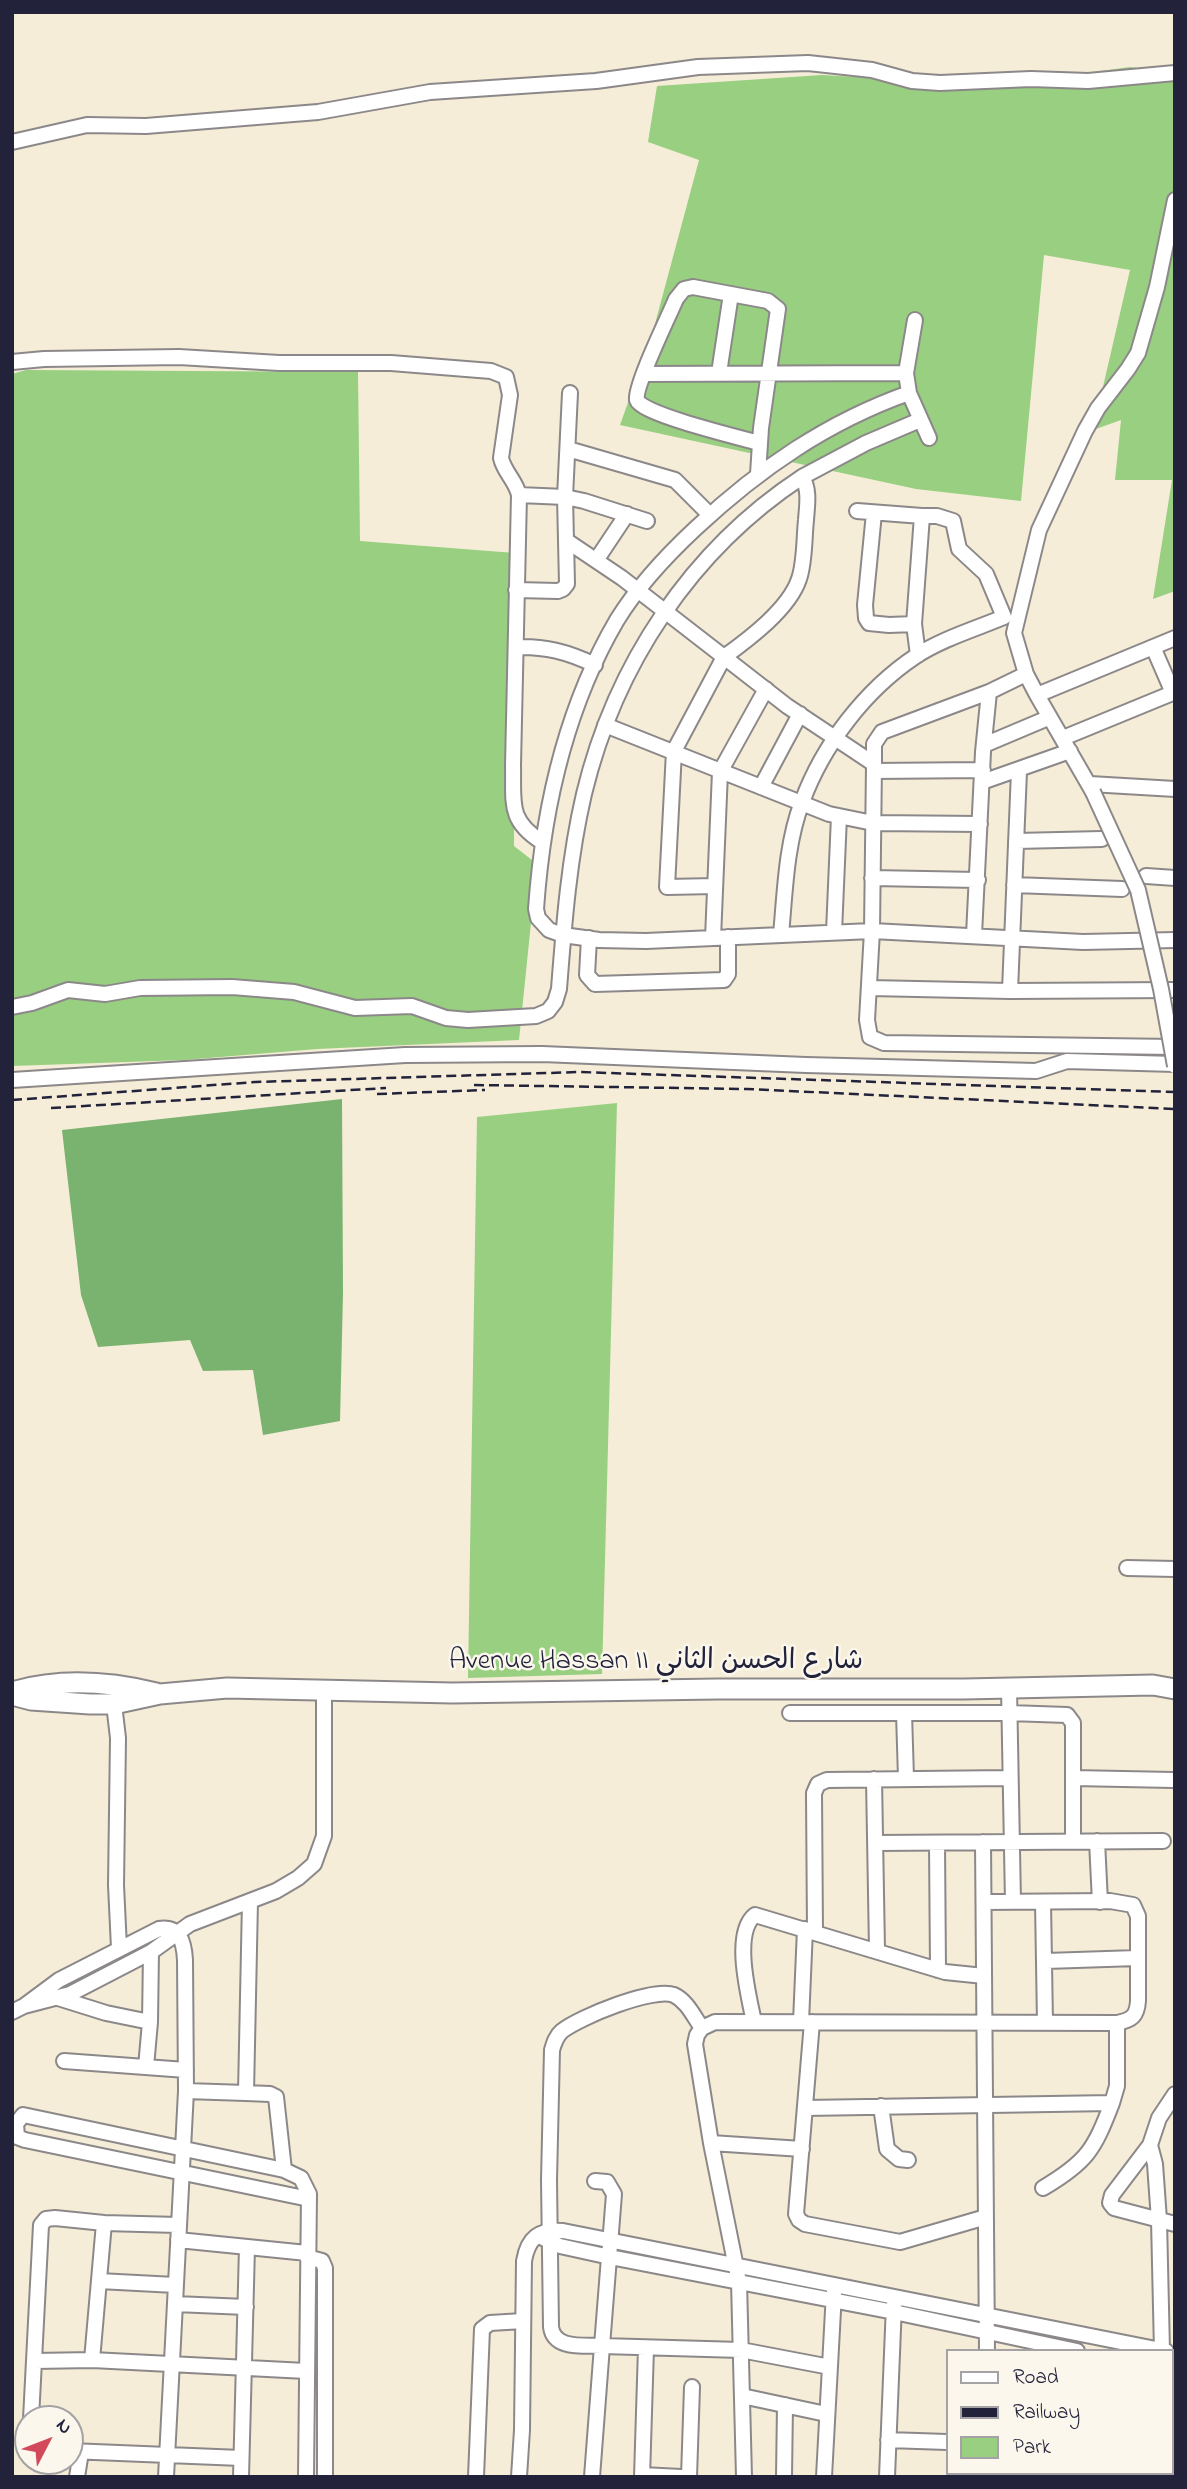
<!DOCTYPE html>
<html>
<head>
<meta charset="utf-8">
<style>
  body { margin:0 }
  #map { position:relative; width:1187px; height:2489px; overflow:hidden; background:#f5edd7; font-family:"Indie Flower",sans-serif }
  canvas { display:block }
  .frame { position:absolute; inset:0; border:14px solid #22223b; pointer-events:none }
  .legend { position:absolute; left:946px; top:2349px; width:228px; height:126px; box-sizing:border-box; background:#fbf7ec; border:2px solid #a4a2a5; margin:0; padding:9px 12px; list-style:none; font-size:21px; color:#22223b }
  .legend li { display:flex; align-items:center; gap:14px; height:35px }
  .legend b { width:35px; border:2px solid #a4a2a5 }
  .north { position:absolute; left:14px; top:2405px; width:70px; height:70px; box-sizing:border-box; background:#fbf7ec; border:2px solid #a4a2a5; border-radius:50%; rotate:48deg; font-size:19px; font-weight:700; line-height:28px; text-align:center; color:#22223b }
  .north::after { content:''; display:block; margin:auto; width:24px; height:32px; background:#d1495b; clip-path:polygon(50% 0,100% 100%,50% 72%,0 100%) }
</style>
</head>
<body>
<div id="map">
<canvas width="1187" height="2489"></canvas>
<div class="frame"></div>
<ul class="legend">
<li><b style="height:9px;background:#fff"></b>Road</li>
<li><b style="height:9px;background:#22223b"></b>Railway</li>
<li><b style="height:19px;background:#98cf81"></b>Park</li>
</ul>
<div class="north">N</div>
</div>
<script>
const g = document.querySelector('canvas').getContext('2d');
g.lineJoin = 'round';
function paint(path, color) {
  g.fillStyle = color;
  g.fill(path, 'evenodd');
}
function strokePath(path, color, width, dash) {
  g.strokeStyle = color;
  g.lineWidth = width;
  g.lineCap = dash ? 'butt' : 'round';
  g.setLineDash(dash || []);
  g.stroke(path);
}
function label(font, color, halo, rows, align = 'center') {
  g.font = font + ' "Indie Flower","Playpen Sans Arabic",sans-serif';
  g.lineWidth = 5;
  g.setLineDash([]);
  g.textBaseline = 'middle';
  g.strokeStyle = halo;
  g.fillStyle = color;
  for (const [text, x, y, turn = 0] of rows) {
    g.save();
    g.translate(x, y);
    g.rotate((+turn || 0) * Math.PI / 180);
    g.textAlign = isNaN(turn) ? turn : align;
    if (halo) g.strokeText(text, 0, 0);
    g.fillText(text, 0, 0);
    g.restore();
  }
}
const green = new Path2D(`
  M1130,67L1175,73V591L1153,599L1172,480H1115L1121,420L1093,430L1130,270L1044,255L1021,501L916,489L620,425L652,335L699,160L648,142L657,86L822,75L998,85Z
  M26,370L358,372L360,541L515,553L514,846L537,864L519,1040L317,1049L184,1060L12,1066V374Z
  M617,1103L602,1674L468,1678L477,1117Z`);
const forest = new Path2D(`
  M342,1099L343,1293L340,1421L263,1435L253,1370L203,1371L190,1340L98,1347L81,1295L62,1130Z`);
const minor = new Path2D(`
  M12,142L87,125L146,126L318,112L430,92L596,81L698,67L808,63L872,70L912,81L940,83L1031,79L1088,81L1175,73
  M915,320L906,373L909,393L929,438
  M12,362L44,359L179,357L279,363H391L491,371L506,377L510,395L501,458C504,472 516,481 519,495L513,765C514,802 507,820 542,842
  M719,373L731,294
  M644,374L906,373
  M909,393C827,422 759,469 696,528C667,555 638,586 617,620C566,707 543,810 536,909L538,918L549,930L563,935L599,940L646,941L872,931L1083,942L1175,940
  M568,449L675,480L710,515
  M758,474L761,428L778,309L768,301L693,287L684,289L676,299C669,316 634,387 637,400C641,414 741,438 759,443
  M802,477L866,443L920,420
  M519,495L565,497L584,501L647,521
  M857,511L922,516
  M874,513L865,605L866,618L869,623L889,625L914,624
  M567,541L622,578L724,657L674,751L667,887L715,886
  M597,559L627,514
  M516,590L558,591L563,589L567,584L565,497L570,393
  M516,647C545,646 568,652 595,665
  M1153,647L1173,693
  M1037,695L1175,638
  M605,725L829,814L873,823L980,824
  M1063,738L1175,692
  M984,745L1048,718
  M874,764V744L882,732L989,692
  M874,771L983,770
  M982,782L1070,751
  M1090,784L1175,789
  M761,787L800,714
  M1093,792L1037,695L1026,674L1014,633L1039,530L1085,431L1098,408L1128,369L1138,353L1157,287L1175,200
  M1016,841L1102,839
  M1146,876L1175,878
  M872,878L978,880
  M1014,885L1122,889
  M834,932L839,816
  M781,935C785,892 786,844 802,802C823,745 865,690 916,656C942,639 975,629 1004,617L986,574L959,549L953,521L937,516H922L914,624L918,655
  M974,935L983,752L989,692L1026,674
  M589,938L587,975L595,984L724,980L728,974V937
  M713,938L720,772L766,689
  M870,988L1010,991L1175,990
  M1010,991L1019,771
  M12,1007L32,1003L68,990L105,994L140,988L232,987L294,992L355,1008L412,1006L446,1018L468,1020L536,1016L548,1011L555,1002L559,989C564,924 569,858 584,794C615,665 691,550 802,477C810,489 807,506 806,520C804,538 805,562 799,579C789,609 749,639 724,657L787,706L874,764L872,931L867,1020L870,1037L884,1043L1175,1047
  M12,1080L405,1055L542,1054L806,1065L1036,1071L1067,1061L1175,1064
  M1127,1568L1175,1569
  M1009,1688L1013,1902
  M114,1704L118,1738L116,1885L119,1948
  M790,1713H1009L1067,1715L1073,1723V1841
  M904,1713L906,1778
  M1073,1778L1173,1780
  M874,1779L877,1950
  M1097,1841L1100,1902
  M983,1842L987,2351
  M875,1843L1163,1841
  M937,1844L938,1970
  M1043,1902L1045,2023
  M815,1932L814,1793L818,1784L827,1780L1009,1778
  M1046,1961L1137,1958
  M58,1998L106,2013L150,2022L151,1952
  M24,2006L59,1980L159,1929C180,1926 184,1942 185,1960L186,2091L166,2477
  M12,2012L24,2006L70,1994L151,1952L190,1924L276,1891L298,1878L314,1864L324,1836V1691
  M754,2022C749,1997 732,1933 755,1915L945,1972L984,1976
  M801,2022L805,1929
  M812,2022L796,2214L799,2220L805,2224L900,2242L986,2217
  M64,2061L186,2070
  M146,2067L150,2022
  M186,2091L246,2093L250,1901
  M246,2093L270,2094L276,2097L284,2170
  M881,2106L887,2149L899,2159L908,2160
  M805,2108L1112,2103L1117,2086V2023
  M711,2143L802,2149
  M1150,2145L1112,2195L1110,2203L1114,2208L1175,2224
  M595,2181L607,2182L614,2194L602,2346L741,2350L830,2367
  M1043,2188C1087,2162 1094,2150 1112,2103
  M178,2225L104,2223L92,2360L306,2371
  M543,2238L560,2246L610,2257L894,2312L1077,2351
  M178,2240L307,2253
  M307,2257L322,2261L325,2268V2477
  M99,2281L175,2285
  M175,2304L246,2307
  M1162,2351L1159,2220L1155,2164L1150,2145L1159,2118L1175,2094
  M35,2361L92,2360
  M1171,2369H1175
  M742,2396L826,2414
  M31,2419L41,2225L46,2219L55,2218L104,2223
  M1171,2433H1175
  M888,2440L947,2442
  M70,2451L241,2458
  M1171,2472H1175
  M1054,2473V2477
  M1104,2473V2477
  M642,2475L681,2477
  M77,2477L81,2452
  M241,2477L247,2247
  M306,2477L309,2194L301,2178L284,2170L23,2115L16,2124L17,2137L25,2140L309,2199
  M476,2477L482,2329L490,2323L523,2321
  M519,2477L522,2430L524,2261C528,2238 539,2229 563,2231L1166,2351
  M592,2477L602,2346C584,2345 554,2350 551,2327L549,2180L552,2050C554,2043 556,2036 562,2031C580,2017 653,1987 674,1995C687,2001 694,2017 702,2028
  M642,2477L646,2348
  M689,2477L692,2387
  M744,2477L739,2282L711,2143L695,2044L697,2035L702,2028L715,2022L1117,2023C1132,2020 1137,2016 1138,2001V1916L1133,1905L1110,1901L984,1902
  M784,2477L785,2405
  M824,2477L834,2292
  M887,2477L894,2304
  M983,2477V2473`);
const major = new Path2D(`
  M16,1691C62,1678 111,1682 156,1693
  M12,1695L31,1700L90,1704H114L160,1694L227,1688L452,1693L718,1689H964L1153,1685L1175,1689`);
const rail = new Path2D(`
  M474,1085L747,1089L1175,1109
  M377,1094L485,1090
  M12,1100L255,1082L580,1072L1175,1092
  M51,1108L386,1088`);
const minorBridge = new Path2D(`
  M1093,792L1138,890L1161,989L1175,1066`);
const streetNames = [
  ["Avenue Hassan II شارع الحسن الثاني",656,1663]
];
paint(green, '#98cf81');
paint(forest, '#7ab26f');
strokePath(minor, '#8c8889', 18);
strokePath(major, '#8c8889', 23);
strokePath(minor, '#fff', 14);
strokePath(major, '#fff', 19);
strokePath(rail, '#22223b', 2.5, [10, 5]);
strokePath(minorBridge, '#8c8889', 18, []);
strokePath(minorBridge, '#fff', 14);
label('28px', '#22223b', '#fbf7ec', streetNames);
</script>
</body>
</html>
